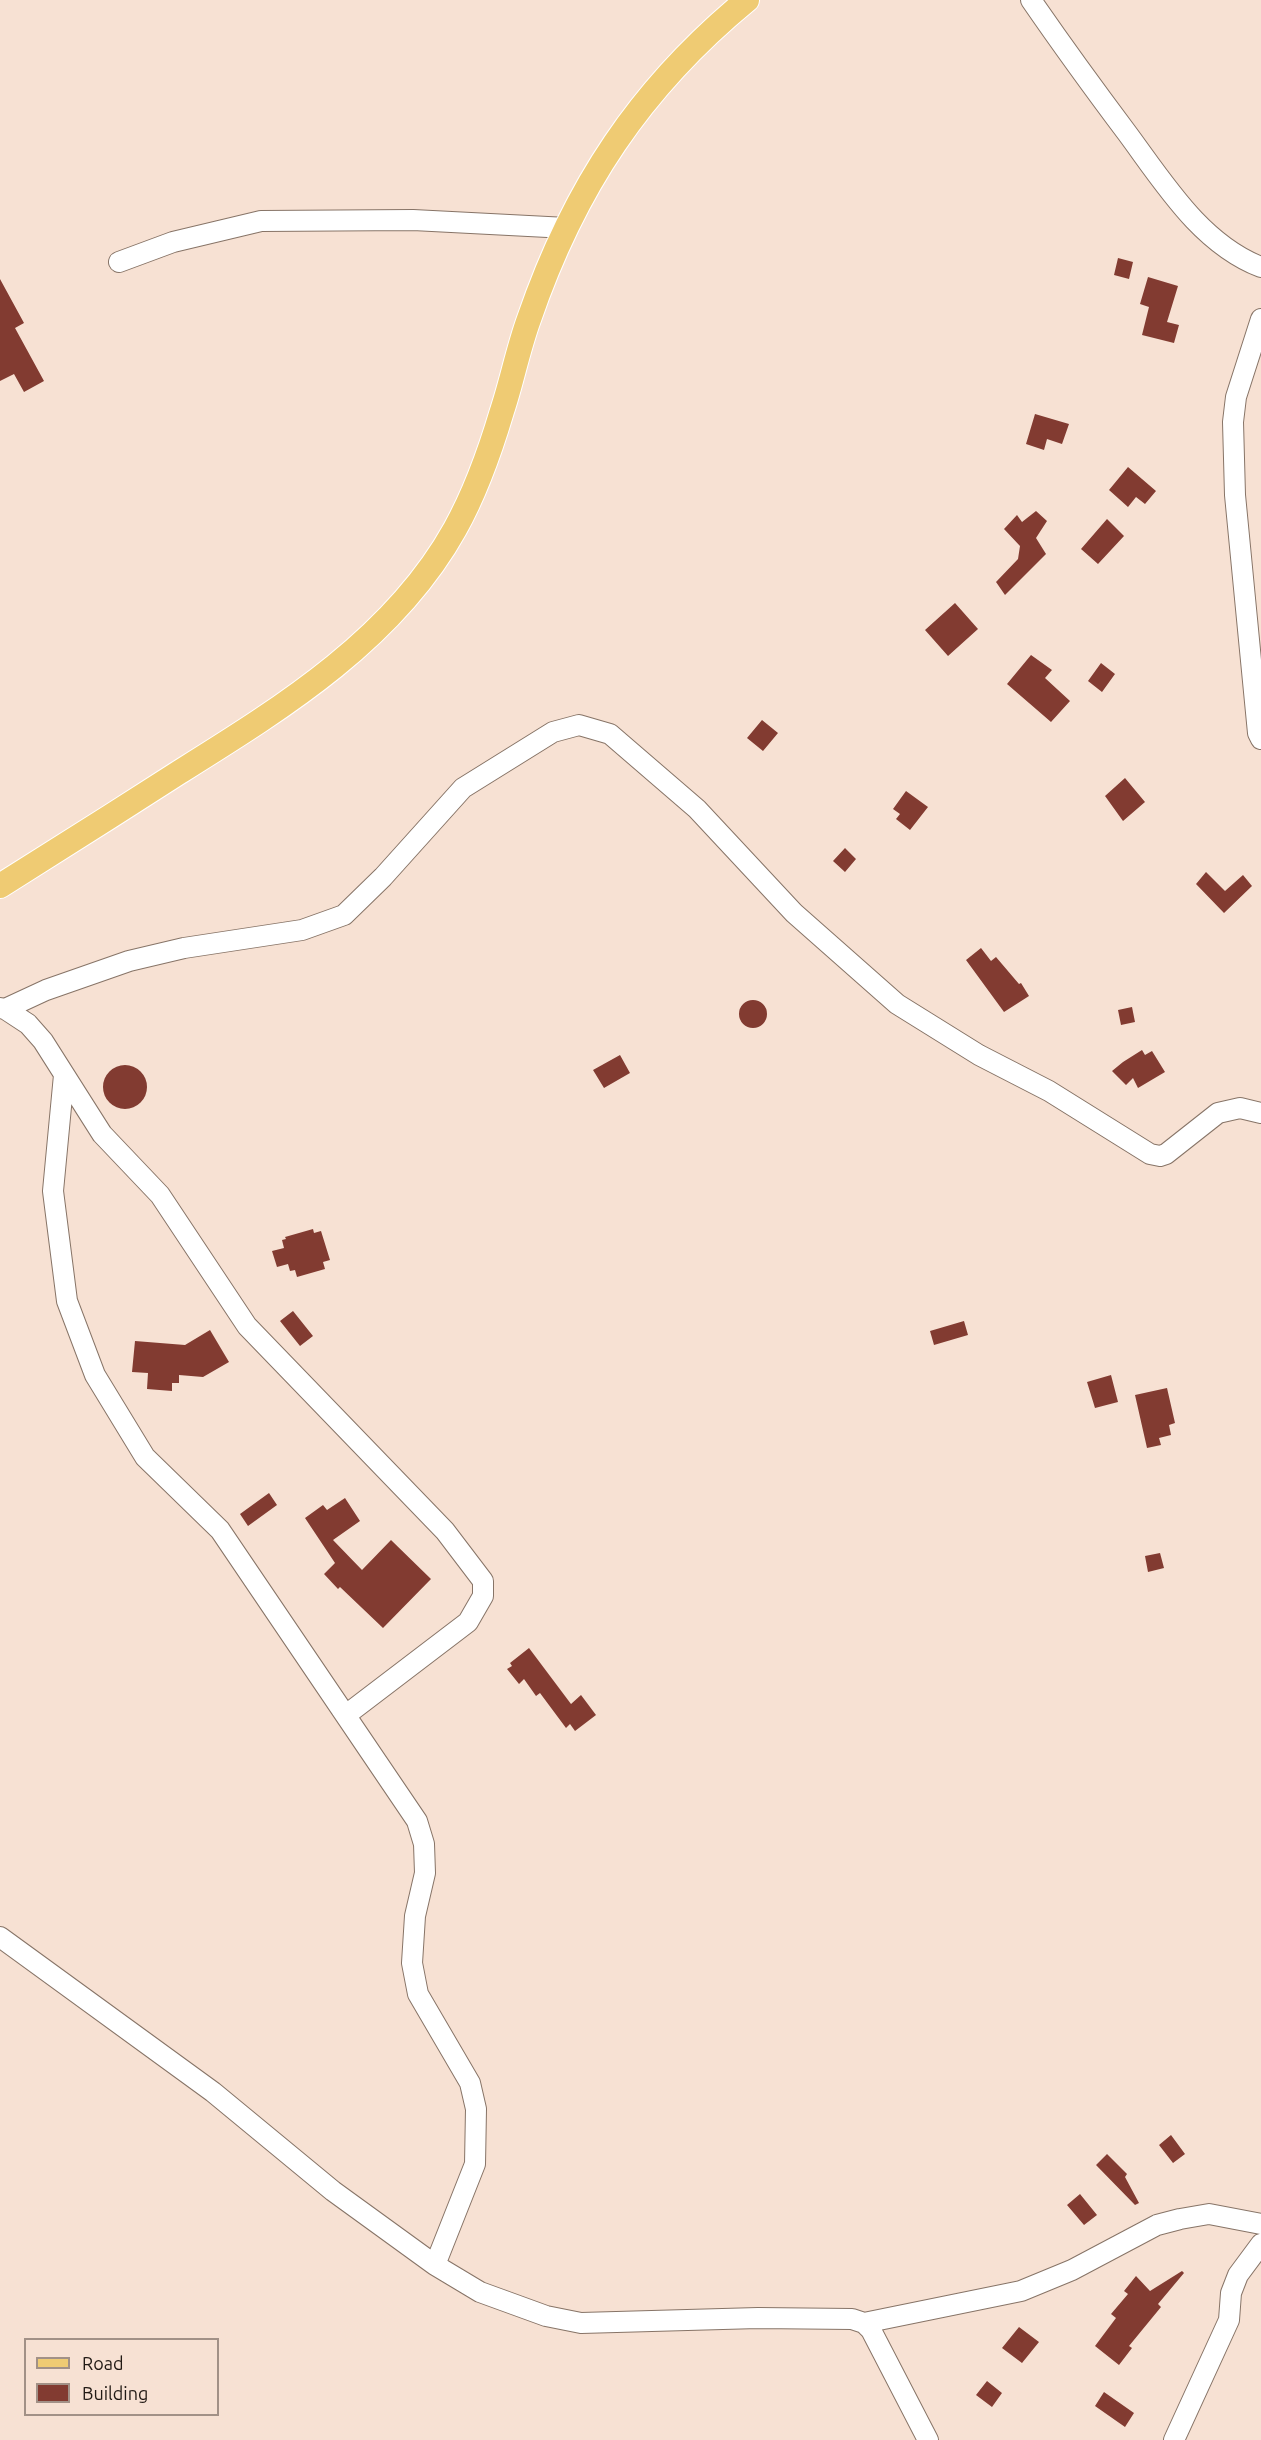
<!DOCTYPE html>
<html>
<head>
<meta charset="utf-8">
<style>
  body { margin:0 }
  #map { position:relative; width:1261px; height:2440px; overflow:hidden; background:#f7e1d3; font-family:Ubuntu,sans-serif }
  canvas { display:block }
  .legend { position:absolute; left:24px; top:2338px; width:195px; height:78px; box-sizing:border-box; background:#f7e1d3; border:2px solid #a29187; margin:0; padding:8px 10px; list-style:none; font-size:18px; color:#221a15 }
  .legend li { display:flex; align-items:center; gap:12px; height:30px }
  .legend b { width:30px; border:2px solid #a29187 }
</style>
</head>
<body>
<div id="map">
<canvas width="1261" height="2440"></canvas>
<ul class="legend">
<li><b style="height:8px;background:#efcb73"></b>Road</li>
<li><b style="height:16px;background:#823b31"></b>Building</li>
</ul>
</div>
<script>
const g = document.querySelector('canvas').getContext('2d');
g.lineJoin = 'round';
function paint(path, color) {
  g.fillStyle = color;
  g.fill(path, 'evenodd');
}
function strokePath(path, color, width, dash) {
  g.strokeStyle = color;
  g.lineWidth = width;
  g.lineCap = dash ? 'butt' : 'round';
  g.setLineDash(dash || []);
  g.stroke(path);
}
const building = new Path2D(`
  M1118,258L1133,262L1129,279L1114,275Z
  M1148,277L1178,286L1167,322L1179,325L1174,343L1142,335L1149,307L1140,304Z
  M0,279L24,323L15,328L44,381L24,392L14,374L0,381Z
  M1035,414L1069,424L1062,444L1047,439L1044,450L1026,444Z
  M1128,467L1156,491L1145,504L1136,497L1128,507L1109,490Z
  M1036,511L1047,521L1036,538L1046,554L1005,595L996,582L1018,559L1020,546L1004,529L1017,515L1022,522Z
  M1107,519L1124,536L1098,564L1081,549Z
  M955,603L978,629L948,656L925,630Z
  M1031,655L1052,670L1045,678L1070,701L1051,722L1007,684Z
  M1101,663L1115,674L1102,692L1088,681Z
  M762,720L778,733L763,751L747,738Z
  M1125,778L1145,802L1123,821L1105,796Z
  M906,791L928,807L910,830L896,819L900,814L893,809Z
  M845,848L856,859L845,872L833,861Z
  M1206,872L1225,891L1243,875L1252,886L1224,913L1196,884Z
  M981,948L991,961L996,957L1019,984L1021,983L1029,996L1004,1012L966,960Z
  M739 1014a14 14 0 1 1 28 0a14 14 0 1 1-28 0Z
  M1132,1007L1135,1022L1121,1025L1118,1010Z
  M1142,1050L1145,1055L1152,1051L1165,1072L1138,1088L1133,1078L1126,1085L1112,1071L1123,1062Z
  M620,1055L630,1073L604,1088L593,1070Z
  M103 1087a22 22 0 1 1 44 0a22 22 0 1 1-44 0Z
  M313,1229L314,1233L321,1231L330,1260L323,1262L325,1269L297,1277L295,1270L290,1271L288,1264L277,1267L272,1251L284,1248L282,1240L286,1239L285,1237Z
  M293,1311L313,1336L300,1346L280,1321Z
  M964,1321L968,1335L934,1345L930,1331Z
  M210,1330L229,1362L203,1377L179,1375V1383H172V1391L147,1389L148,1373L132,1372L135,1341L185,1345Z
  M1111,1375L1118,1402L1095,1408L1087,1382Z
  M1167,1388L1175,1423L1169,1425L1171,1435L1159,1438L1161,1445L1147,1448L1135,1395Z
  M269,1493L277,1505L248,1526L240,1514Z
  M345,1498L360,1521L333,1540L362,1570L391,1540L431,1579L383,1628L340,1587L338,1589L324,1574L335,1563L305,1518L323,1505L327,1510Z
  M1160,1553L1164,1568L1148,1572L1145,1556Z
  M529,1648L571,1704L581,1695L596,1715L575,1731L570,1724L566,1728L540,1693L536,1696L524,1679L519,1684L507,1669L512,1666L510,1663Z
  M1171,2135L1185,2154L1173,2163L1159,2145Z
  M1107,2154L1127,2174L1125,2177L1139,2203L1135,2205L1096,2165Z
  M1080,2194L1097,2215L1084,2225L1067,2205Z
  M1182,2271L1184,2273L1158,2304L1161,2307L1129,2346L1132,2348L1119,2365L1095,2346L1116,2318L1111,2314L1128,2294L1124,2291L1136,2276L1150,2291Z
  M1019,2327L1039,2342L1022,2363L1002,2348Z
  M987,2381L1002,2393L992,2407L976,2395Z
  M1104,2392L1134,2413L1125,2427L1095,2406Z`);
const minor = new Path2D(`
  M1031,0C1062,45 1094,89 1127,133C1164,183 1201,244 1261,267
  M119,262L173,242L261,221L413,220L567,228
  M1261,319L1236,397L1233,422L1235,495L1258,733L1261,739
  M0,1008L5,1009L28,1024L43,1041L102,1134L160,1195L247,1326L445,1531L483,1581V1596L468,1622L346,1715
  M5,1009L46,990L129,961L184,948L302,930L344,915L383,877L463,788L553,732L579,725L610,734L697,809L794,913L897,1004L979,1055L1049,1091L1150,1154L1160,1156L1166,1154L1218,1113L1240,1108L1261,1113
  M64,1075L53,1191L67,1301L95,1375L145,1457L220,1530L417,1821L424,1844L425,1873L415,1916L412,1963L418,1994L470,2083L476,2109L475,2164L435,2265
  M0,1937L213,2092L333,2191L435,2265L480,2292L546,2316L581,2323L758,2318L852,2319L864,2323L871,2330L928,2440
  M864,2323L1021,2291L1072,2270L1157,2225L1180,2219L1209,2214L1261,2224
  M1174,2440L1229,2320L1231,2293L1238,2275L1261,2244`);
const major = new Path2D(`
  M0,886C59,849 119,811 178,773C282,708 394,639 455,529C474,495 491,448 502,411C512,381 518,349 529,319C574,188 640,88 747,0`);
paint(building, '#823b31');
strokePath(minor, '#877467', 22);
strokePath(major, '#fff', 26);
strokePath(minor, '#fff', 20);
strokePath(major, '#efcb73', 24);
</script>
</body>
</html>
